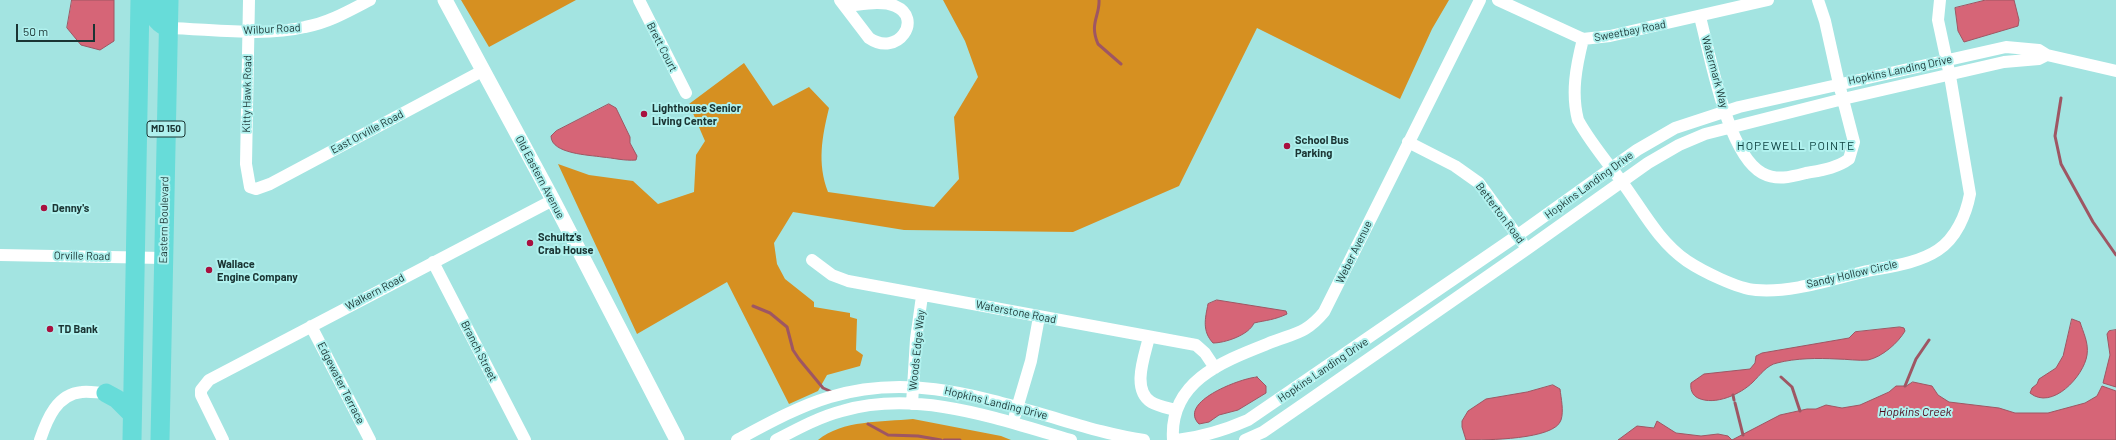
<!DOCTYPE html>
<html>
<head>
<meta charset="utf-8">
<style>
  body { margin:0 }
  #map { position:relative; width:2116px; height:440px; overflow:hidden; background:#a3e4e1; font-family:Barlow,sans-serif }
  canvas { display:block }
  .scale { position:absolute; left:16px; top:24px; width:79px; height:18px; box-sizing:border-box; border:2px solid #1a3433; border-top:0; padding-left:5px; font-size:12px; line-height:14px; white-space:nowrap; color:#1a3433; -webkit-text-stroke:3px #b0f1ee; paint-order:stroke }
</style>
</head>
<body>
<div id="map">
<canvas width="2116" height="440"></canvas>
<div class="scale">50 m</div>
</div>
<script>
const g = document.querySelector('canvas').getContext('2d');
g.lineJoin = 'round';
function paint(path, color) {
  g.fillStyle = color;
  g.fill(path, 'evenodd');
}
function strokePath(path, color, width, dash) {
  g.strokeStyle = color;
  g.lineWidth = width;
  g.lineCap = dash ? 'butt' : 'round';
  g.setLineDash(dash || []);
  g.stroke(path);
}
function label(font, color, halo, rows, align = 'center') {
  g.font = font + ' Barlow,sans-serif';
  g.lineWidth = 4;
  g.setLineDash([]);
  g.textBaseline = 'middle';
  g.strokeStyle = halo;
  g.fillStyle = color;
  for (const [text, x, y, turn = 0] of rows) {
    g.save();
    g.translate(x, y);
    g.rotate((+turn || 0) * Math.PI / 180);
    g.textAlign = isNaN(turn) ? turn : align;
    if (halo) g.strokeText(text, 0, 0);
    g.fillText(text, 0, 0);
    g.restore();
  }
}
const forest = new Path2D(`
  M461,0H576L489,47Z
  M943,0H1449L1432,29L1400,99L1257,28L1179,186L1073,232L904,230L793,212L774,243L777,264L785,279L814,302V307L850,313V317L857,319L856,350L863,355L860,366L827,375L818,391L789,404L727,282L637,334L558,164L589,175L633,181L658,204L694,192L696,155L705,141L689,104L744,63L773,106L809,87L829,108C822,137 817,163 828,192L934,207L959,179L954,117L978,77L965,41Z
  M913,419L1001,436L1011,440H818C842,420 882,422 913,419Z`);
const water = new Path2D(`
  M72,0H114V41L100,50L81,45L67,28Z
  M1986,0H2014L2019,20L2018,26L1964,42L1958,31L1955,8Z
  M609,104L616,108L630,137V143L637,156L636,160C624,161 614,158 602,157C590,155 551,154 551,136L556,131Z
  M1217,300L1286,311L1287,314C1274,320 1267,320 1254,323C1249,335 1225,343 1213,343C1202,331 1205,319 1208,304Z
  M2072,319L2080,322C2083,332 2089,343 2087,355C2084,376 2052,411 2030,393L2032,388L2037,384L2039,379L2056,368L2063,356Z
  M1900,327L1904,328L1905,331C1898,343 1882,357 1868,360C1858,361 1847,359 1837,359C1818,358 1796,358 1777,363C1767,365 1760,375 1753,382C1741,394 1715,406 1698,398C1692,395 1690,389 1691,383L1704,374L1750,369L1755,363L1756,356L1762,353L1849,338L1855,332Z
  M2116,330V387L2103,383L2110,355L2107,334L2109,331Z
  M1257,377L1266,386V393L1238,410L1219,415L1209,422L1199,424C1177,402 1241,378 1257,377Z
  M1913,382L1932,386L1938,395L1949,402L1999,408L2015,413H2048L2085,403L2097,396L2102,386L2116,391V440H1618L1637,426L1654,428L1657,421L1676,433L1701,436L1718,434L1728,436L1732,440L1780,415L1807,409H1816L1826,405L1842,408L1860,405L1889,392L1896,386H1906Z
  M1553,385L1560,389C1561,398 1564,411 1561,420C1555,440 1485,440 1466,440L1462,427V421L1468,411L1486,399L1527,392Z`);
const stream = new Path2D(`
  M1099,0C1100,16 1089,23 1098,44L1121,64
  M2061,98L2055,136L2061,164L2093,222L2116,255
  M753,306L770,313L787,327L793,350L799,359L823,388L832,392
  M1781,377L1792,387L1800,411
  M1905,386L1916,359L1929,340
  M1733,395L1734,400
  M1735,403L1743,435
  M868,424L888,435L918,436L941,440
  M944,440H960`);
const minor = new Path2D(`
  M249,0L246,164L250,187L256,189L270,184L484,70
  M639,0L686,93
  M840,0L869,38C898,58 924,18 895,6C881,0 860,5 845,6
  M1498,0L1583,39L1610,36L1768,0
  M1700,17C1710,54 1727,154 1762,173C1777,181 1791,177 1806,173C1822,170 1837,168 1849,159L1854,142L1839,84L1825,21L1818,0
  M168,28C211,29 263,37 305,27C328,23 349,11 370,0
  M1583,39C1576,67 1571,93 1578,120C1590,142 1607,162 1622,182C1642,209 1658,241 1687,261C1702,271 1738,289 1756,290C1791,293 1829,280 1863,272C1887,267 1917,264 1938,250C1956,238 1966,215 1970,194L1950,76L1938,20L1940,0
  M1408,142L1455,166L1479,183L1522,242
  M0,255L164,258
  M812,260L832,275L848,281L1196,345L1205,353L1215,368
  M433,262L525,440
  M311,326L370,440
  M1149,337C1145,355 1131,389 1151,402C1158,406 1168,408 1175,410
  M912,404L916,339L922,296
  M1015,415L1031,361L1039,317
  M40,440C47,419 57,394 82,392C89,391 99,393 106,393
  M223,440L201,395V390L209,380L553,200
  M737,440C767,424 797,407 830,397C902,375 969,393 1038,413C1073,423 1108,435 1144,440
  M776,440C797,429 819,417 842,411C918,389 998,419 1071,440
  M1173,440C1169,382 1221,362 1267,344C1293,333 1305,335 1324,312L1480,0
  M1177,440C1203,437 1225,430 1248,420L1518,235L1637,150L1675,128L1739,107L2006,47L2039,50L2047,55L2116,71
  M1245,440L1263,432L1308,401L1527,249L1648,163L1679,145L1705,134L1843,99L2004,62L2039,59L2047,55`);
const tertiary = new Path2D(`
  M445,0L553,200L677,440`);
const primary = new Path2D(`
  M151,0C152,14 155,22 168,28
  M106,393L117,399L132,414
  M132,440L140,0
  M160,440L169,0`);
const markers = [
  [644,114,4,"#a8103f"],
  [1287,146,4,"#a8103f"],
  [44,208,4,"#a8103f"],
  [530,243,4,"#a8103f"],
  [209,270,4,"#a8103f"],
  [50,329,4,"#a8103f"]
];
const shields = [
  [166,129,38]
];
const shieldNames = [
  ["MD 150",166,129]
];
const streetNames = [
  ["Wilbur Road",272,29,-3],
  ["Sweetbay Road",1630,31,-11],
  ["Brett Court",662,47,63],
  ["Hopkins Landing Drive",1900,70,-12],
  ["Watermark Way",1715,72,75],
  ["Kitty Hawk Road",247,94,-89],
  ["East Orville Road",367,132,-28],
  ["Old Eastern Avenue",540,177,62],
  ["Hopkins Landing Drive",1589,185,-36],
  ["Betterton Road",1500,213,53],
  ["Eastern Boulevard",164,220,-89],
  ["Weber Avenue",1354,252,-64],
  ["Orville Road",82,256,1],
  ["Sandy Hollow Circle",1852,274,-13],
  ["Walkern Road",375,292,-28],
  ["Waterstone Road",1016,312,11],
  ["Woods Edge Way",917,350,-84],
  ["Branch Street",479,351,63],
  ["Hopkins Landing Drive",1323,370,-34],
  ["Edgewater Terrace",341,383,63],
  ["Hopkins Landing Drive",996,403,14]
];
const poiNames = [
  ["Lighthouse Senior",652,108],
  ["Living Center",652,121],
  ["School Bus",1295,140],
  ["Parking",1295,153],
  ["Denny's",52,208],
  ["Schultz's",538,237],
  ["Crab House",538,250],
  ["Wallace",217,264],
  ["Engine Company",217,277],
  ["TD Bank",58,329]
];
const neighbourhoodNames = [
  ["HOPEWELL POINTE",1796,146]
];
const waterNames = [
  ["Hopkins Creek",1915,412]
];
paint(forest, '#d69021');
paint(water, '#d66577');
strokePath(water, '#9e5663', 1);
strokePath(stream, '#9e5663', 3);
strokePath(minor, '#fff', 12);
strokePath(tertiary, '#fff', 15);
strokePath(primary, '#67dcd9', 19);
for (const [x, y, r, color] of markers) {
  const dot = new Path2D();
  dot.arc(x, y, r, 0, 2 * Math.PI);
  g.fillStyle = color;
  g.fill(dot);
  strokePath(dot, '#b0f1ee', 1.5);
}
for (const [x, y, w] of shields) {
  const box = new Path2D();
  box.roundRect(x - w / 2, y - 8, w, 16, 3);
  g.fillStyle = '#b0f1ee';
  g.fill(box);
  strokePath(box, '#1a3433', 1);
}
label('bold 10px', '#1a3433', null, shieldNames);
label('11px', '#1a3433', '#b0f1ee', streetNames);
label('bold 11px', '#1a3433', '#b0f1ee', poiNames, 'left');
g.letterSpacing = '1px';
label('12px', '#0b3f3e', '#b0f1ee', neighbourhoodNames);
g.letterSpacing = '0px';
label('italic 12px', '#50071b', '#b0f1ee', waterNames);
</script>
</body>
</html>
